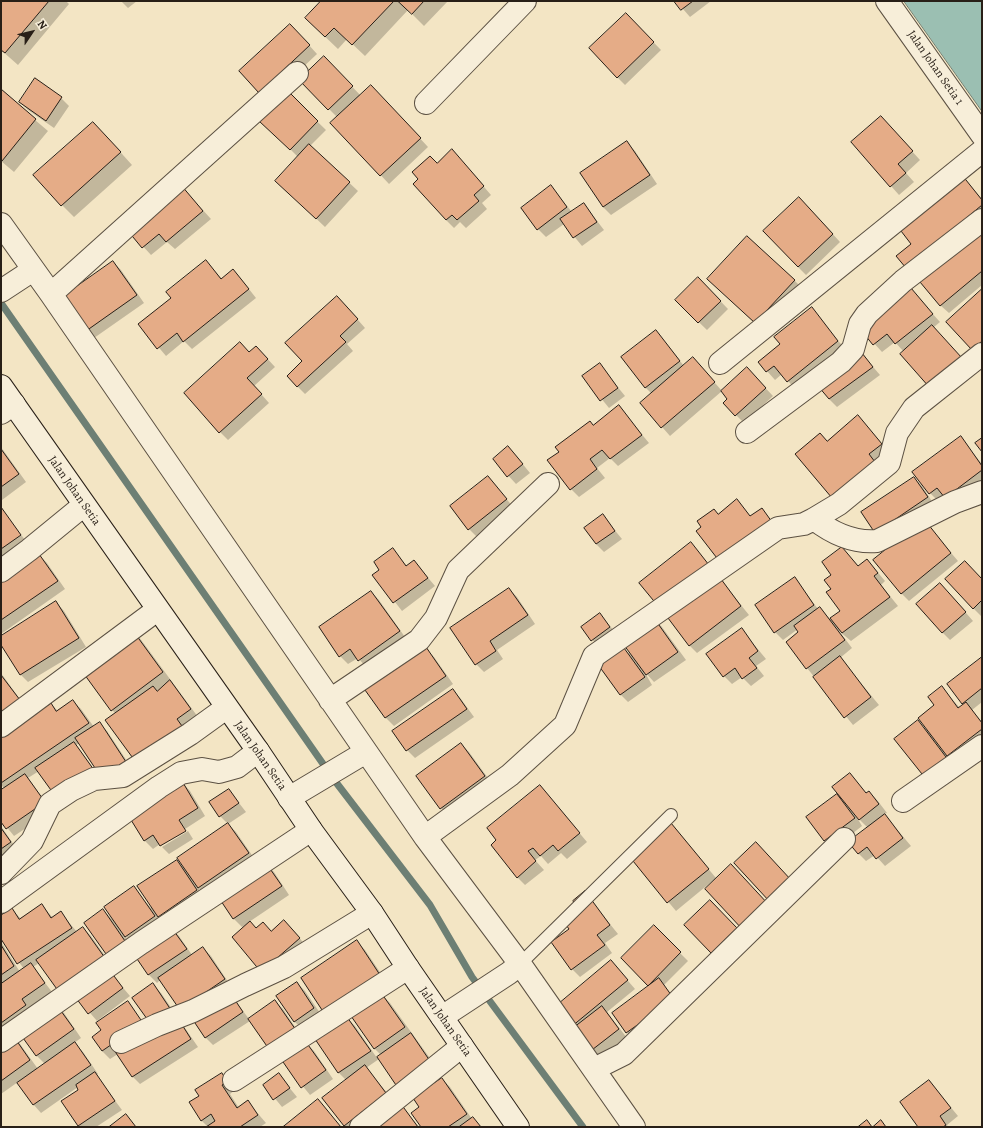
<!DOCTYPE html>
<html>
<head>
<meta charset="utf-8">
<style>
  body { margin:0 }
  #map { position:relative; width:983px; height:1128px; overflow:hidden; background:#f3e5c4; font-family:Alegreya,serif }
  canvas { display:block }
  .frame { position:absolute; inset:0; border:2px solid #281f17; pointer-events:none }
  .north { position:absolute; left:12px; top:12px; width:40px; height:40px; -webkit-text-stroke:3px #f7eed9; paint-order:stroke; rotate:55deg; font-size:11px; font-weight:700; line-height:16px; text-align:center; color:#281f17 }
  .north::after { content:''; display:block; margin:auto; width:14px; height:18px; background:#281f17; clip-path:polygon(50% 0,100% 100%,50% 72%,0 100%) }
</style>
</head>
<body>
<div id="map">
<canvas width="983" height="1128"></canvas>
<div class="frame"></div>
<div class="north">N</div>
</div>
<script>
const g = document.querySelector('canvas').getContext('2d');
g.lineJoin = 'round';
function paint(path, color) {
  g.fillStyle = color;
  g.fill(path, 'evenodd');
}
function strokePath(path, color, width, dash) {
  g.strokeStyle = color;
  g.lineWidth = width;
  g.lineCap = dash ? 'butt' : 'round';
  g.setLineDash(dash || []);
  g.stroke(path);
}
function label(font, color, halo, rows, align = 'center') {
  g.font = font + ' Alegreya,serif';
  g.lineWidth = 3;
  g.setLineDash([]);
  g.textBaseline = 'middle';
  g.strokeStyle = halo;
  g.fillStyle = color;
  for (const [text, x, y, turn = 0] of rows) {
    g.save();
    g.translate(x, y);
    g.rotate((+turn || 0) * Math.PI / 180);
    g.textAlign = isNaN(turn) ? turn : align;
    if (halo) g.strokeText(text, 0, 0);
    g.fillText(text, 0, 0);
    g.restore();
  }
}
const water = new Path2D(`
  M904,1H982V111Z`);
const shadow = new Path2D(`
  M1,1H66L69,4L18,65L1,50Z
  M121,1H137L128,8Z
  M322,1H448L424,26L408,10L365,56L347,39L338,49L318,30Z
  M676,1H711L690,17Z
  M626,14L661,50L625,85L617,77Z
  M298,33L317,54L268,100L260,92Z
  M324,57L361,96L379,94L428,147L389,184L332,123L338,118L300,80Z
  M1,91L48,131L14,172L1,161Z
  M288,93L326,130L310,146L358,191L325,227L285,189L298,157L261,120Z
  M61,98L69,106L54,128L28,110L20,102Z
  M881,117L920,160L906,173L914,182L899,195L852,142Z
  M105,135L132,165L74,217L62,205Z
  M627,143L635,151L657,184L611,215L603,207Z
  M460,159L491,195L482,203L487,209L466,228L460,222L454,228L446,220L420,179L437,164Z
  M962,176L982,199V285L949,313L940,305L912,244Z
  M181,186L211,219L175,249L167,242L151,255L129,231Z
  M551,187L572,212L584,204L604,230L582,246L564,224L546,237L538,229Z
  M807,206L840,242L806,275L798,267Z
  M206,261L222,279H241L256,298L192,349L184,341L166,356L139,324L172,298Z
  M113,262L121,270L144,303L94,338L86,330Z
  M698,278L728,309L707,330L676,300Z
  M794,280L802,288L763,331L717,287Z
  M911,290L940,322L904,352L895,342L882,352L862,330Z
  M345,305L365,328L347,344L353,351L305,394L297,386Z
  M811,309L846,350L796,390L782,374L775,380L759,362L781,344Z
  M656,331L684,366L701,367L722,391L755,377L773,396L744,423L736,415L729,399L722,391L670,436L641,403L652,394L645,387Z
  M250,353L264,355L275,367L254,386L269,403L228,440L220,432Z
  M862,354L880,375L837,407L829,399Z
  M599,364L625,396L609,408L583,376Z
  M619,407L649,443L618,466L610,458L597,468L605,478L579,497L571,489L594,426Z
  M858,416L889,452L877,463L827,442Z
  M961,438L982,464V484L938,501L930,493Z
  M1,447L26,482L2,500L1,499Z
  M516,456L530,473L516,484L494,460Z
  M488,477L514,508L477,537L469,529Z
  M914,478L922,486L935,506L876,532Z
  M737,500L751,517L761,509L780,530L718,515Z
  M1,508L28,544L1,563Z
  M603,516L622,539L604,552L596,544Z
  M923,520L958,561L909,601L901,593Z
  M691,543L749,615L697,653L689,645Z
  M842,548L859,567L867,561L875,569L885,581L881,585L898,606L851,641L839,631L852,648L840,658L879,705L853,725L807,668L798,629L783,640L775,632L795,579L818,609L820,608L830,619L841,611L833,589L832,575Z
  M393,550L407,566L414,561L435,586L402,611L374,575L381,570Z
  M39,555L47,563L65,589L1,634V582Z
  M982,580V616H981L973,608Z
  M509,589L517,597L535,624L497,650L503,659L484,672L476,664L452,628Z
  M371,592L379,600L407,640L367,668L358,658L348,664L340,656L320,628Z
  M948,592L973,621L950,640L942,632Z
  M56,602L64,611L86,647L28,682L20,674L1,643V637Z
  M599,614L618,635L600,649L582,627Z
  M654,619L662,627L686,660L654,682L644,671L652,685L628,702L620,694L624,649L635,658Z
  M131,629L139,637L198,717L184,728L116,714L112,710Z
  M742,630L766,659L756,666L764,676L751,686L742,677L732,684L724,676Z
  M426,649L434,657L453,684L394,726L386,718L367,690Z
  M982,658V702L972,710L982,722V743L956,764L945,755L956,769L934,786L918,722L930,732L935,706L942,688L960,708L964,705L962,703Z
  M1,673L27,709L1,728Z
  M453,691L461,699L474,717L415,758L407,750Z
  M73,701L81,709L94,727L99,723L107,731L135,773L80,743L76,745L101,779L39,771L28,778L52,811L14,836L1,820V791L5,789L1,785V738L51,704L58,711Z
  M461,744L469,752L493,785L449,816L441,808Z
  M850,775L867,794L869,792L877,800L887,813L884,814L911,846L885,866L875,855L866,861L858,853L868,828L856,816L862,826L833,849L808,818L839,794Z
  M182,782L190,791L205,816L162,844V846L160,844L153,849L145,841L129,815Z
  M540,786L587,842L567,859L561,853L548,864L541,856L535,860L544,870L525,885L517,877Z
  M229,790L246,812L228,824L236,832L256,861L206,896L198,887L205,899L166,924L156,914L162,924L133,944L125,935L133,949L115,962L107,954L103,910L112,919L134,888L151,908L153,907L177,861L184,868L228,824L220,816Z
  M671,824L716,878L676,911L630,856Z
  M1,826L18,851L1,863Z
  M188,831L193,839L169,854L162,847Z
  M266,864L274,872L289,895L249,922L256,929L272,932L292,929L307,947L270,979L249,924L242,927L234,919L219,896Z
  M585,893L618,934L605,943L612,953L580,977L572,969L570,929Z
  M710,901L744,936L719,960L685,925Z
  M42,905L53,918L61,913L77,932L83,928L91,936L113,967L108,970L130,996L97,1021L74,994L39,963L33,967L52,992L1,1028V942L20,972L24,969L1,938V916L12,909L21,919Z
  M654,927L688,961L664,985L681,1007L635,1040L627,1032L650,986L622,958Z
  M171,928L179,936L192,955L203,948L211,956L232,988L188,1018L160,980L157,983L149,975L134,954Z
  M357,942L365,950L388,984L332,1020Z
  M611,961L635,989L607,1012L627,1038L597,1061L572,1026Z
  M297,983L305,991L322,1016L302,1029L294,1021Z
  M153,985L161,993L198,1047L140,1084L132,1076L118,1054L110,1059L102,1051V1031L128,1003L150,1032L160,1033Z
  M231,995L249,1019L275,1001L283,1009L305,1042L314,1051L333,1079L310,1095L250,1021L213,1045L205,1037Z
  M382,995L390,1003L440,1072L379,1059L366,1068L394,1101L361,1127H346L344,1125L346,1080L339,1073L316,1039L347,1018L355,1026L377,1058L381,1055L374,1048Z
  M56,1005L64,1013L81,1038L74,1043L83,1052L98,1074L96,1075L122,1110L96,1127H81L79,1125L80,1090L78,1087L41,1113L33,1104L18,1082L1,1094V1043L12,1036L20,1044L38,1069L45,1064L37,1056Z
  M221,1074L235,1090L230,1094L239,1108L248,1102L266,1123L260,1127H208L201,1120L200,1096Z
  M279,1075L297,1097L282,1107L264,1085Z
  M442,1079L450,1087L472,1119L482,1127H422L421,1107Z
  M929,1081L958,1116L947,1125L948,1127H920Z
  M318,1100L341,1127H285Z
  M401,1105L419,1127H379Z`);
const stream = new Path2D(`
  M1,303L335,781L430,905L472,977L583,1127`);
const building = new Path2D(`
  M1,1H49L5,53L1,50Z
  M321,1H394L352,45L334,28L325,37L305,18Z
  M398,1H424L412,14Z
  M674,1H693L681,10Z
  M626,13L654,42L617,78L589,48Z
  M290,24L310,45L259,93L239,71Z
  M324,56L353,86L328,110L299,80Z
  M35,78L62,97L46,121L19,102Z
  M371,85L421,138L380,176L330,123Z
  M1,89L36,119L2,161L1,160Z
  M288,91L318,121L290,150L259,121Z
  M881,116L913,151L898,164L906,173L890,187L851,142Z
  M93,122L121,152L61,206L33,175Z
  M627,141L650,175L603,207L580,173Z
  M309,144L350,182L316,219L275,181Z
  M452,149L484,186L474,195L479,201L457,220L452,215L446,220L413,184L418,179L412,172L430,156L437,163Z
  M962,175L982,200V205L906,268L896,256L911,244L898,227Z
  M181,185L203,211L166,242L159,234L142,248L128,231Z
  M551,185L567,207L537,230L521,208Z
  M799,197L833,234L798,267L763,231Z
  M584,203L597,222L573,238L560,219Z
  M982,227V271L940,306L915,276Z
  M747,236L795,280L755,323L707,279Z
  M206,260L221,279L233,269L249,289L183,342L177,333L157,349L138,324L171,298L166,292Z
  M113,261L137,295L86,331L62,297Z
  M698,277L721,301L698,323L675,300Z
  M911,288L933,314L895,344L887,334L873,345L861,330Z
  M982,289V341L972,350L946,322Z
  M337,296L358,319L340,336L346,342L297,387L287,376L302,361L285,343Z
  M812,307L838,341L787,382L774,366L766,372L758,362L780,344L774,337Z
  M932,325L962,358L930,388L900,354Z
  M656,330L680,361L645,388L621,357Z
  M240,342L249,352L256,346L268,359L247,378L262,394L219,433L184,393Z
  M862,353L873,367L829,399L818,386Z
  M693,357L715,382L661,428L640,403Z
  M600,363L618,388L600,401L582,376Z
  M747,367L766,388L735,416L723,403L727,399L721,391Z
  M619,405L642,435L610,459L602,450L590,459L597,469L570,490L547,460L559,452L555,447L590,421L593,425Z
  M858,415L882,444L869,454L875,462L832,498L795,454L820,433L827,441Z
  M961,436L982,466V470L945,498L937,488L929,494L912,472Z
  M982,438V452L975,443Z
  M508,446L523,464L507,477L493,459Z
  M1,449L19,474L1,487Z
  M488,476L507,499L468,530L450,506Z
  M914,477L928,497L875,533L861,512Z
  M737,499L750,516L762,508L772,522L720,562L696,531L701,527L697,521L714,509L718,514Z
  M1,507L21,535L1,549Z
  M603,514L615,531L596,544L584,528Z
  M924,519L951,553L901,594L873,560Z
  M691,542L709,565L658,606L639,583Z
  M842,547L858,566L867,559L878,573L874,576L890,597L842,633L830,618L840,611L826,592L831,589L824,580L831,575L822,562Z
  M393,548L406,566L414,560L428,578L393,603L372,575L379,570L374,562Z
  M39,554L58,581L1,620V581Z
  M965,561L982,579V600L973,609L945,579Z
  M718,575L741,606L689,646L665,614Z
  M795,577L814,605L774,633L755,605Z
  M940,583L966,612L942,633L916,604Z
  M509,588L528,615L490,641L496,651L475,665L450,628Z
  M371,591L400,631L358,661L350,649L339,657L319,627Z
  M56,601L79,638L20,675L1,645V636Z
  M820,607L845,640L806,669L786,642L798,632L794,626Z
  M600,613L610,627L591,641L581,627Z
  M654,618L678,652L646,675L621,641Z
  M131,628L163,672L111,711L79,667Z
  M742,628L758,651L749,658L757,668L742,679L735,668L723,677L706,654Z
  M426,647L446,676L385,718L365,690Z
  M624,648L645,677L620,695L599,666Z
  M840,656L871,697L844,718L813,677Z
  M982,657V688L962,704L947,684Z
  M1,675L20,700L1,714Z
  M170,680L191,709L177,719L182,726L135,761L105,720L153,686L157,691Z
  M942,686L958,708L966,702L982,723V729L947,756L918,718L934,705L928,697Z
  M453,689L467,709L406,751L392,731Z
  M73,700L89,723L1,783V737L51,703L56,711Z
  M918,720L949,761L926,779L894,739Z
  M100,722L128,765L97,771L75,738Z
  M74,742L94,770L56,797L35,768Z
  M461,743L485,776L440,809L416,776Z
  M850,773L866,793L869,791L879,804L859,820L832,787Z
  M25,774L45,802L6,829L1,822V790Z
  M182,781L198,808L179,820L186,831L160,846L153,835L144,841L128,815Z
  M540,785L580,833L558,851L553,845L540,856L533,848L528,851L536,861L517,878L491,845L496,840L487,828Z
  M229,789L239,803L219,817L209,802Z
  M837,794L855,818L824,841L806,817Z
  M885,814L903,838L876,859L867,847L858,854L848,842Z
  M228,823L249,853L198,888L177,858Z
  M671,823L709,869L667,903L629,856Z
  M1,828L11,842L1,849Z
  M756,842L792,881L770,902L734,863Z
  M177,860L197,890L158,917L137,886Z
  M266,863L282,886L233,919L217,895Z
  M731,864L769,905L743,930L705,889Z
  M134,886L155,916L125,937L104,907Z
  M585,891L610,925L597,935L605,945L571,970L551,942L569,929L560,917L576,905L573,901Z
  M710,900L737,928L711,953L684,925Z
  M42,904L51,918L61,911L72,928L17,964L1,939V915L12,908L19,919Z
  M103,909L125,941L106,954L84,923Z
  M284,920L300,938L261,972L232,937L250,921L256,928L263,922L271,931Z
  M654,925L681,952L648,986L621,958Z
  M83,927L105,958L59,992L36,960Z
  M171,927L187,949L148,975L133,953Z
  M357,940L380,975L324,1013L301,978Z
  M1,945L14,966L1,975Z
  M203,947L225,979L180,1010L158,978Z
  M611,960L628,980L571,1027L555,1007Z
  M31,963L45,983L22,999L26,1005L1,1023V984Z
  M108,968L123,988L88,1014L73,994Z
  M659,978L674,999L626,1033L612,1013Z
  M297,982L314,1008L294,1022L276,996Z
  M153,983L175,1016L155,1030L132,998Z
  M231,994L243,1012L205,1038L193,1020Z
  M382,994L405,1027L374,1049L351,1016Z
  M275,1000L298,1033L271,1052L248,1019Z
  M128,1001L143,1023L102,1051L92,1037L101,1030L96,1023Z
  M56,1004L74,1029L36,1056L18,1031Z
  M602,1006L619,1029L588,1053L571,1030Z
  M347,1017L371,1051L338,1073L315,1039Z
  M179,1020L191,1039L132,1077L114,1050Z
  M411,1033L432,1064L398,1088L377,1057Z
  M12,1034L30,1060L1,1081V1042Z
  M75,1042L91,1065L33,1105L17,1083Z
  M306,1042L326,1070L301,1088L281,1059Z
  M365,1065L386,1093L344,1126L322,1098Z
  M95,1072L115,1101L78,1126L61,1101L78,1090L76,1085Z
  M222,1073L227,1082L222,1085L237,1108L248,1100L258,1115L240,1127H206L215,1121L211,1114L201,1121L189,1102L199,1096L195,1090Z
  M279,1073L290,1088L273,1100L263,1085Z
  M442,1078L467,1114L448,1127H421L411,1113L419,1107L413,1098Z
  M929,1080L951,1108L940,1116L946,1125L943,1127H918L900,1102Z
  M318,1099L341,1127H283Z
  M401,1104L418,1127H378Z
  M126,1114L136,1127H109Z
  M473,1117L481,1127H459Z
  M867,1120L872,1127H858Z
  M881,1120L886,1127H873Z`);
const service = new Path2D(`
  M520,964L671,815`);
const minor = new Path2D(`
  M426,103L525,1
  M1,224L51,294L425,837L520,964L634,1127
  M1,291L33,270
  M51,294L297,73
  M720,363L982,151
  M1,413L14,404
  M747,432L841,362L853,349L860,324L867,314L903,281L982,220
  M814,519C832,533 854,543 877,541L955,502L982,492
  M1,571L29,550L84,505
  M330,700L419,640L436,618L458,570L548,484
  M1,726L157,610
  M289,798L366,752
  M903,801L982,746
  M425,837L510,775L565,725L594,656L778,528L804,524L814,519L839,504L889,463L897,433L914,408L982,354
  M1,873L32,841L50,804L71,790L94,779L123,776L190,734L226,708
  M1,902L159,787L181,773L202,769L219,772L237,767L258,751
  M442,1017L509,973L520,964
  M1,1041L141,943L311,830
  M121,1042L157,1025L193,1011L245,985L284,967L372,913
  M594,1069L624,1054L844,839
  M234,1080L408,968
  M361,1127L462,1046`);
const tertiary = new Path2D(`
  M887,1L982,135`);
const secondary = new Path2D(`
  M1,386L258,751L311,830L372,913L408,968L518,1127`);
const streetNames = [
  ["Jalan Johan Setia 1",935,68,55],
  ["Jalan Johan Setia",74,491,55],
  ["Jalan Johan Setia",260,756,55],
  ["Jalan Johan Setia",445,1022,55]
];
paint(water, '#9bbfb2');
strokePath(water, '#6d7f74', 1);
paint(shadow, '#0003');
strokePath(stream, '#6d7f74', 7);
paint(building, '#e5ac87');
strokePath(building, '#281f17', 1);
strokePath(service, '#5b5042', 14);
strokePath(minor, '#5b5042', 24);
strokePath(tertiary, '#5b5042', 24);
strokePath(secondary, '#281f17', 24);
strokePath(service, '#f7eed9', 12);
strokePath(minor, '#f7eed9', 22);
strokePath(tertiary, '#f7eed9', 22);
strokePath(secondary, '#f7eed9', 22);
label('12px', '#281f17', '#f7eed9', streetNames);
</script>
</body>
</html>
